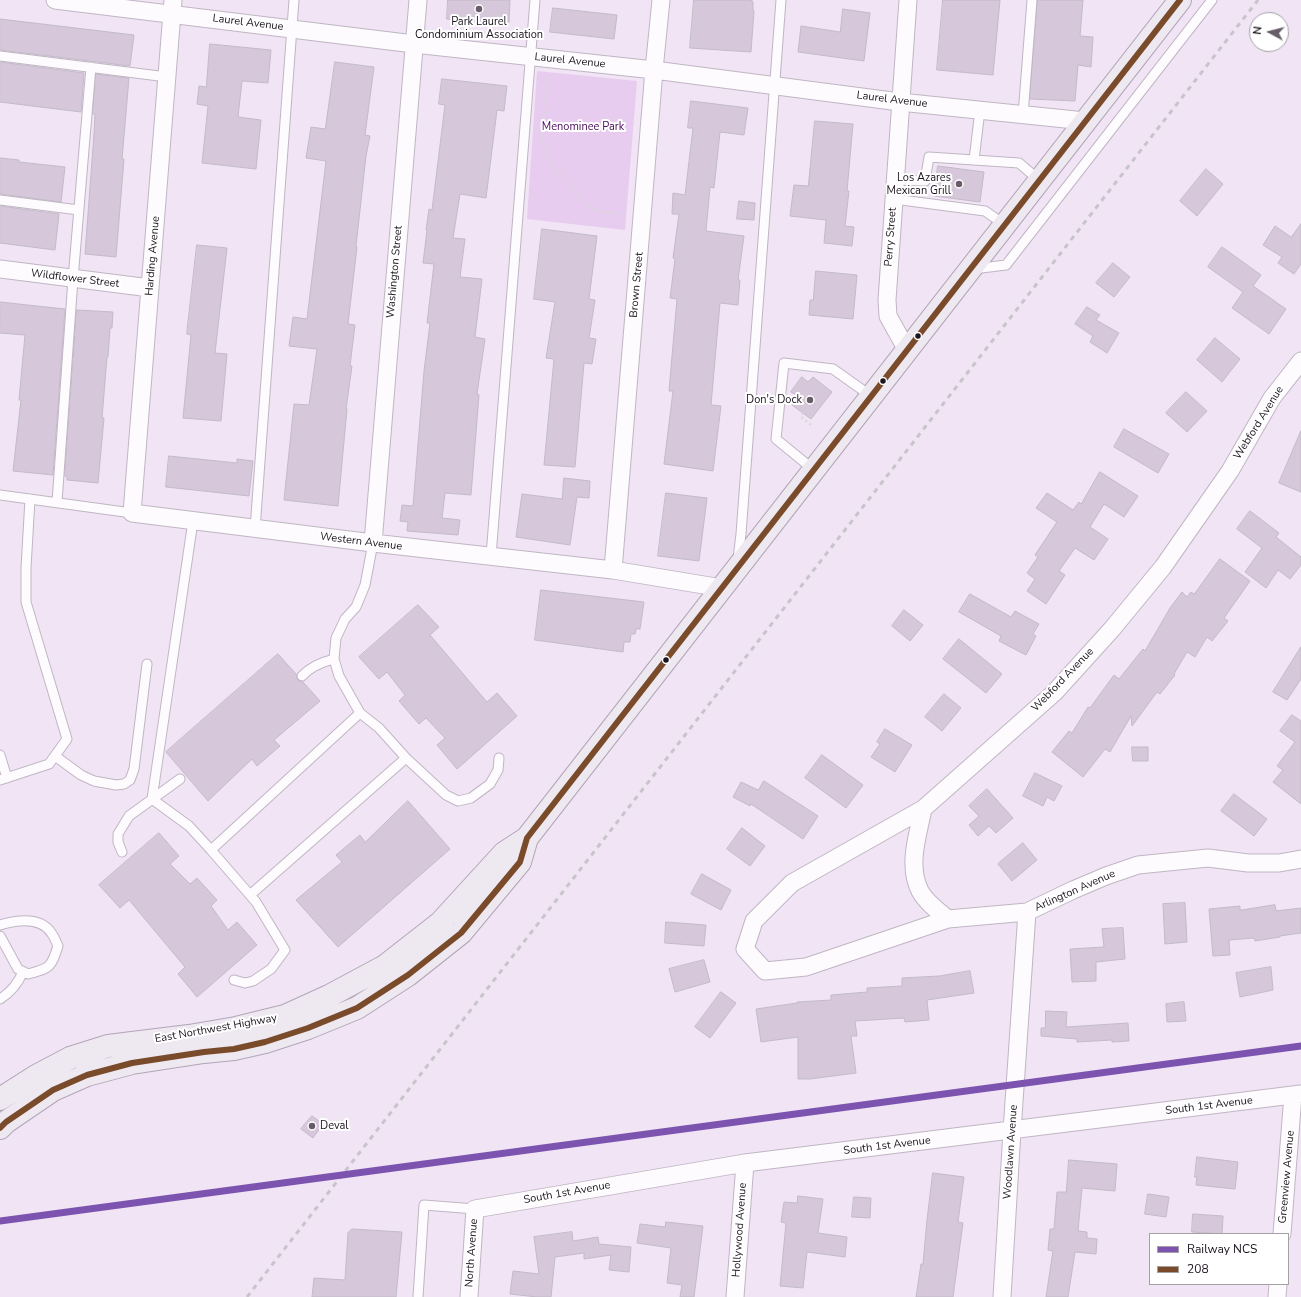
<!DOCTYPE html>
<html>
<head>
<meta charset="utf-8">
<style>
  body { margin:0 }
  #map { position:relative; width:1301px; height:1297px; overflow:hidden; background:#f0e4f5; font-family:"Nunito Sans",sans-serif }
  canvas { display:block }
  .legend { position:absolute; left:1149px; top:1233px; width:140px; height:52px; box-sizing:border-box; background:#fff; border:1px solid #a4a1a5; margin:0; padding:5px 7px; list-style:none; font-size:12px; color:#1c141e }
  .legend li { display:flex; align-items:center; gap:8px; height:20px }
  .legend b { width:20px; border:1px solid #a4a1a5 }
  .north { position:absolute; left:1249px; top:12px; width:40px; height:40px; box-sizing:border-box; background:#fff; border:1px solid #a4a1a5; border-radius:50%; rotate:277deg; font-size:11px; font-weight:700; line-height:16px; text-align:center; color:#1c141e }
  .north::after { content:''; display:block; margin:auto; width:14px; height:18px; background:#665d69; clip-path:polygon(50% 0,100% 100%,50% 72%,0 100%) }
</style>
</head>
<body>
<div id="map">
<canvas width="1301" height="1297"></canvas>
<ul class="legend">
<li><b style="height:5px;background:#7c53af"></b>Railway NCS</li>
<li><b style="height:5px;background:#7a4b2a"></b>208</li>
</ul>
<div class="north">N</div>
</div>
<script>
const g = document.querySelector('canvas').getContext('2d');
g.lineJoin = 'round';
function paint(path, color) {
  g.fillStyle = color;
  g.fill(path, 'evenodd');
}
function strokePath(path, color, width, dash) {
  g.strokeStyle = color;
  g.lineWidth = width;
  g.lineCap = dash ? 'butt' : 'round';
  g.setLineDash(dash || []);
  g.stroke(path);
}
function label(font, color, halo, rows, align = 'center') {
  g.font = font + ' "Nunito Sans",sans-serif';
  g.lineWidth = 4;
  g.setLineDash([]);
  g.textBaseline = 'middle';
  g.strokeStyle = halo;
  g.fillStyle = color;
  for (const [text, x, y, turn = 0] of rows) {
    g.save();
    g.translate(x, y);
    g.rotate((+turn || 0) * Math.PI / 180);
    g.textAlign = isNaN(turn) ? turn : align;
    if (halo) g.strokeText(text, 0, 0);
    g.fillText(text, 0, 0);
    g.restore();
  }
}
const green = new Path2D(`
  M537,71L637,81L625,230L527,219Z`);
const building = new Path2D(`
  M448,0H510L509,23L447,19Z
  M694,0H752V2H753V11H754L751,52L690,48Z
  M943,0H1000L993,75L937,70Z
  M1038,0H1083L1080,36L1093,37L1091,67L1078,65L1075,101L1030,99Z
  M553,8L617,15L614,39L550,32Z
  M843,9L870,13L864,61L798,52L801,26L840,32Z
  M0,19L134,35L130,66L0,50Z
  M210,44L271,50L268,83L242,81L238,117L261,120L256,169L202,163L208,106L197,104L199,86L206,87Z
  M0,62L84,73L81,112L0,102Z
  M335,62L374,67L365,135L370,136L366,156L356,246L357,247L348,324L355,325L350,366H352L346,409H347L338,506L284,500L294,404L309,405L317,349L289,346L293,317L307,319L326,161L306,158L311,127L325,129Z
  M96,74L129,78L122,159H124L116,257L85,254L94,134L95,114H93Z
  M442,79L507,86L504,111L497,110L486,198L460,194L453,238L465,239L460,277L482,279L475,337L485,339L477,394L479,395L471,495L445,493L442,518L460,520L458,535L407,531L408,522L400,521L402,505L413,506L424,371L430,323H427L434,264L423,263L427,230H426L429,209L432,210L445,105L439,104Z
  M691,101L748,108L744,135L720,132L714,188L710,187L706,231L744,236L738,280H740L738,305L720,303L711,405L721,406L713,471L664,464L673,391H669L677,299L670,298L675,259L673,258L679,214H672L673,193L685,195L693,128H688Z
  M815,121L853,124L847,191H849L845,226L854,227L852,246L824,243L826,220L790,216L794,185L808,186Z
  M0,158L19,160V162L65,167L61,202L0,194Z
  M938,166L984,172L980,202L934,196Z
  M1206,169L1223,184L1197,216L1180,201Z
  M739,201L755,203L754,220L737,219Z
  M0,206L59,214L55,250L0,243Z
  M1301,224V264L1294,274L1278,263L1282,257L1263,245L1275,226L1291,237Z
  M542,229L597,236L589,299L595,300L589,338L596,339L592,364L584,363L575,467L544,465L554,359L546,358L555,302L534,299Z
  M197,245L227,248L215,353L227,354L221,421L183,418L191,335L187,334Z
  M1222,247L1261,275L1253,286L1286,309L1269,334L1232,308L1243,292L1208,267Z
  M1113,263L1130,277L1114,297L1096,283Z
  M816,271L857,275L853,319L809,315L810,300H813Z
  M0,302L65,309L53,475L13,471L21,400H19L25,335L0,333Z
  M1087,307L1100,315L1096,320L1119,333L1107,353L1090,342L1093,336L1075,324Z
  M77,310L113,312L112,328H110L108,357H107L102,418H104L98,483L67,480V477L65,476Z
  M1215,338L1240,359L1222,382L1197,360Z
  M802,377L808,382L813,377L832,392L811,419L792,405L798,396L791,392Z
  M1186,392L1207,411L1187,432L1166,413Z
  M1124,429L1169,454L1158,473L1114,447Z
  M1301,431V492L1279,483Z
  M169,456L237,463V459L253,461L249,496L166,487Z
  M1100,472L1138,496L1124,517L1104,504L1090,527L1108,539L1094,560L1075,548L1059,571L1065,575L1046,604L1027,591L1035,579L1027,573L1038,557L1035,555L1057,522L1036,508L1047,493L1073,510L1079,502L1081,504Z
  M564,478L590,481L589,498L577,497L570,545L516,537L522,494L562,499Z
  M666,493L707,498L699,561L658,556Z
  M1250,511L1279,533L1276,537L1301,557V565L1290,579L1278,570L1266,588L1245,572L1262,548L1237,529Z
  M1220,559L1250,581L1224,618L1228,621L1212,641L1207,637L1195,657L1187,652L1174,674L1175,675L1160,694L1157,692L1132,726L1131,716L1110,752L1105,749L1083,777L1052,752L1069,731L1072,733L1088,707L1090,708L1114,675L1119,679L1143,649L1145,651L1170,608L1182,592L1187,597L1191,592L1194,594Z
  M541,590L644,602L640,629H636L635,634H631L630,642H624L623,652L535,640Z
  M970,594L1011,617L1015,611L1039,624L1033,634L1036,636L1026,655L999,641L1001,636L959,612Z
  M418,605L439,627L430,635L487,702L497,693L517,716L457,769L437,745L445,738L426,718L419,724L399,701L405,695L387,672L379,679L359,657Z
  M904,610L923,625L910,641L892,626Z
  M959,639L1002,674L986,693L943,659Z
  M1301,647V679L1287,700L1273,692Z
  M278,654L296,674L298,680L303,682L320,701L274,740L280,746L257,766L252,759L208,801L166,752Z
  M944,694L961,708L942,731L925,717Z
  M1292,715L1301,721V804L1273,782L1283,770L1277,766L1295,742L1280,731Z
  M885,729L912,745L895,772L871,757L880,744L877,742Z
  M1132,747H1148V761H1133Z
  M822,755L863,785L846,808L805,778Z
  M1035,773L1062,786L1054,801L1047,797L1043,806L1023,796Z
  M764,781L818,816L803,839L751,804L750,806L733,797L741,782L758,790Z
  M987,789L1013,818L996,833L989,826L978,836L969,825L979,816L969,806Z
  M1234,794L1267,819L1254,836L1221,811Z
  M408,801L450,849L338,947L296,900L342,862L336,855L360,835L365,842Z
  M742,828L765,846L750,866L727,849Z
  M159,833L179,856L170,864L190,884L197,878L217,900L211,906L228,930L237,922L257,945L197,997L178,974L185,967L129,900L120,908L99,885Z
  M1023,843L1037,860L1012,881L998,864Z
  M702,874L731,890L721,910L691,894Z
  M1185,903L1187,942L1165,944L1163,904Z
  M1275,905L1276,911L1301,908V933L1280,936V937L1255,941L1254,938L1229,940L1230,955L1213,956L1209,909L1240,906V910Z
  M666,922L706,925L704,946L665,943Z
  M1123,928L1125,959L1096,962V981L1072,982L1070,949L1104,947L1102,929Z
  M704,960L710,982L675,992L669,969Z
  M1271,967L1273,990L1240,997L1236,973Z
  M970,971L974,993L927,1000L929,1020L905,1022L904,1018L855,1021L857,1036H851L856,1073L810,1079H798V1037L761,1042L756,1009L797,1003V1002L831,1000V995L867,992V988L902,986V978L939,976Z
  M721,992L736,1003L710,1038L695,1027Z
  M1184,1002L1186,1021L1167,1022L1166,1004Z
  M1046,1011L1067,1012L1066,1027L1128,1023L1129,1041L1112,1042V1040L1077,1042V1039L1041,1036V1028H1045Z
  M312,1116L323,1124L313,1138L301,1129Z
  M1197,1157L1238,1162L1235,1189L1196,1185L1197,1177H1195Z
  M1069,1160L1117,1164L1115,1191L1082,1188L1078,1231L1087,1232V1238L1097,1239L1096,1254L1075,1252L1068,1297H1046L1053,1251L1048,1250L1050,1229H1054L1057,1192H1066Z
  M933,1173L964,1177L958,1222L963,1223L953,1297H916L921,1264H923L927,1220Z
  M1148,1194L1169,1197L1166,1217L1145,1214Z
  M798,1196L823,1199L818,1233L847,1237L845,1257L807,1252L803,1288L780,1286L786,1223L781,1222L784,1202L797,1203Z
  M854,1197L871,1198L870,1218L852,1217Z
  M1193,1214L1223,1216L1222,1234L1192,1232Z
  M666,1222L703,1226L694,1297H680L682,1285L667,1283L671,1248L637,1243L640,1224L665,1227Z
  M352,1229L402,1232L396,1297H312L314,1278L345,1280L348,1233Z
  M572,1232L573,1241L598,1237L599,1244L631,1247L629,1272L609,1270L611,1255L584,1259V1253L555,1257L551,1297H537L510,1294L513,1271L539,1274L534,1237Z`);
const path = new Path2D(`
  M547,77L542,138L543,145L548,158L586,205L597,211L620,214
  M803,413L801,417L811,425`);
const service = new Path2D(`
  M0,56L167,77
  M1023,115L1032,0
  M974,160L980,110
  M895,180L925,181L929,157L1019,163L1039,180
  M894,199L985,211L1005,225
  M0,200L79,210
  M973,269L1006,265L1212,0
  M814,470L776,439L784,363L833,369L871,396
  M0,495L132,513
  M57,502L73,279L91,67
  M193,521L152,799L189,826L211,850L256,902L285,950L271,969L253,981L245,983L234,980
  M255,529L294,0
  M373,543L365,585L356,607L345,619L336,638L334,659L339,676L360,713L379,728L406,758L446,795L458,801L471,798L490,784L498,770L499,758
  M491,556L535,0
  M738,559L741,534L781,0
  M302,676C311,666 322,662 334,659
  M0,755L7,778
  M55,756L81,775L94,781L116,785L124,784L130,780L134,769L147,664
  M0,780L49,764L67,739L26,602V568L30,499
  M211,850L360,713
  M122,852L118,842V834L129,816L180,779
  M250,895L406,758
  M0,925C17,920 41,916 52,934C55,938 56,942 58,946C51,968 50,968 28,974L18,969L0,936
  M0,999C10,993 18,983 23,972
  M418,1297L424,1205L475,1209`);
const minor = new Path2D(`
  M55,0L414,44L654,70L900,102L1085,121
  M173,0L132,513L373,543L613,570L722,588
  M0,269L150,288
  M907,350L888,316L887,300L908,0
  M1301,361L1272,398L1230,471L1163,567L1112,629L1054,693L923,809L792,883L754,921L745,949L765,971L806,967L948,919L1027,912L1073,890L1106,876L1138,865L1208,858L1248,863H1279L1301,859
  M373,543L418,0
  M613,570L654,70L661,0
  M923,809C918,835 907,865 920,891C926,902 938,911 948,919
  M1282,1234L1293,1095
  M469,1297L475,1209L745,1163L1301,1094
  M735,1297L745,1163
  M1002,1297L1012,1131L1027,912
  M1277,1297L1278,1284`);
const primary = new Path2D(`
  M0,1099L36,1076L70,1058L108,1046L189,1036L236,1028L285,1016L329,996L385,966L440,923L504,853L527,838L1180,0
  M0,1128L6,1122L53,1090L87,1075L132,1063L204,1052L234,1049L265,1042L308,1028L357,1008L408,975L461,933L520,862L527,838`);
const rail = new Path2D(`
  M247,1297L1258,0`);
const bus1 = new Path2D(`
  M0,1128L6,1122L53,1090L87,1075L132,1063L204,1052L234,1049L265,1042L308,1028L357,1008L408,975L461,933L520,862L527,838L1180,0`);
const rail1 = new Path2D(`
  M0,1221L1301,1046`);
const markers = [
  [479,9,4,"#665d69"],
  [959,184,4,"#665d69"],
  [918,336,3.5,"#1c141e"],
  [883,381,3.5,"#1c141e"],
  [810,400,4,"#665d69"],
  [666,660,3.5,"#1c141e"],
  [312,1126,4,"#665d69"]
];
const poiNames = [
  ["Park Laurel",479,22,"center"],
  ["Condominium Association",479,35,"center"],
  ["Los Azares",951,178],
  ["Mexican Grill",951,191],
  ["Don's Dock",802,400],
  ["Deval",320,1126,"left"]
];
const streetNames = [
  ["Laurel Avenue",248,23,7],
  ["Laurel Avenue",570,61,6],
  ["Laurel Avenue",892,100,7],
  ["Perry Street",891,237,-86],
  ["Harding Avenue",153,256,-85],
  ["Washington Street",395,272,-85],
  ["Wildflower Street",75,279,7],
  ["Brown Street",637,285,-85],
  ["Webford Avenue",1259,423,-58],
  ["Western Avenue",361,542,7],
  ["Webford Avenue",1063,680,-46],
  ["Arlington Avenue",1075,891,-24],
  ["East Northwest Highway",216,1029,-10],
  ["South 1st Avenue",1209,1106,-7],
  ["South 1st Avenue",887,1146,-7],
  ["Woodlawn Avenue",1011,1152,-86],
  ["Greenview Avenue",1287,1177,-85],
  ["South 1st Avenue",567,1193,-10],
  ["Hollywood Avenue",740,1230,-86],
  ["North Avenue",472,1253,-86]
];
const parkNames = [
  ["Menominee Park",583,127]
];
paint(green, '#e7ccf0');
paint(building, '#d6c7db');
strokePath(building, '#c3bac7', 1);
strokePath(service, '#c0b6c3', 11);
strokePath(minor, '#c0b6c3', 19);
strokePath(primary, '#b3a5b8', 24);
strokePath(path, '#dad6db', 2.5, [2, 3]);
strokePath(service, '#fdfbfe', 9);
strokePath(minor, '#fdfbfe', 17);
strokePath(primary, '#eee8f1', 22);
strokePath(rail, '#c8c5ca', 3, [5, 5]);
strokePath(bus1, '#7a4b2a', 6);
strokePath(rail1, '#7c53af', 7);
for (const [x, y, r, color] of markers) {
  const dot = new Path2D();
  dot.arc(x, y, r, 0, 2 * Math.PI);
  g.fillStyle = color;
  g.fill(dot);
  strokePath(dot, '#fff', 1.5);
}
label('11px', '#1c141e', '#fff', poiNames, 'right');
label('11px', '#1c141e', '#fff', streetNames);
label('11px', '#490c5a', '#fff', parkNames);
</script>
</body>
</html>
